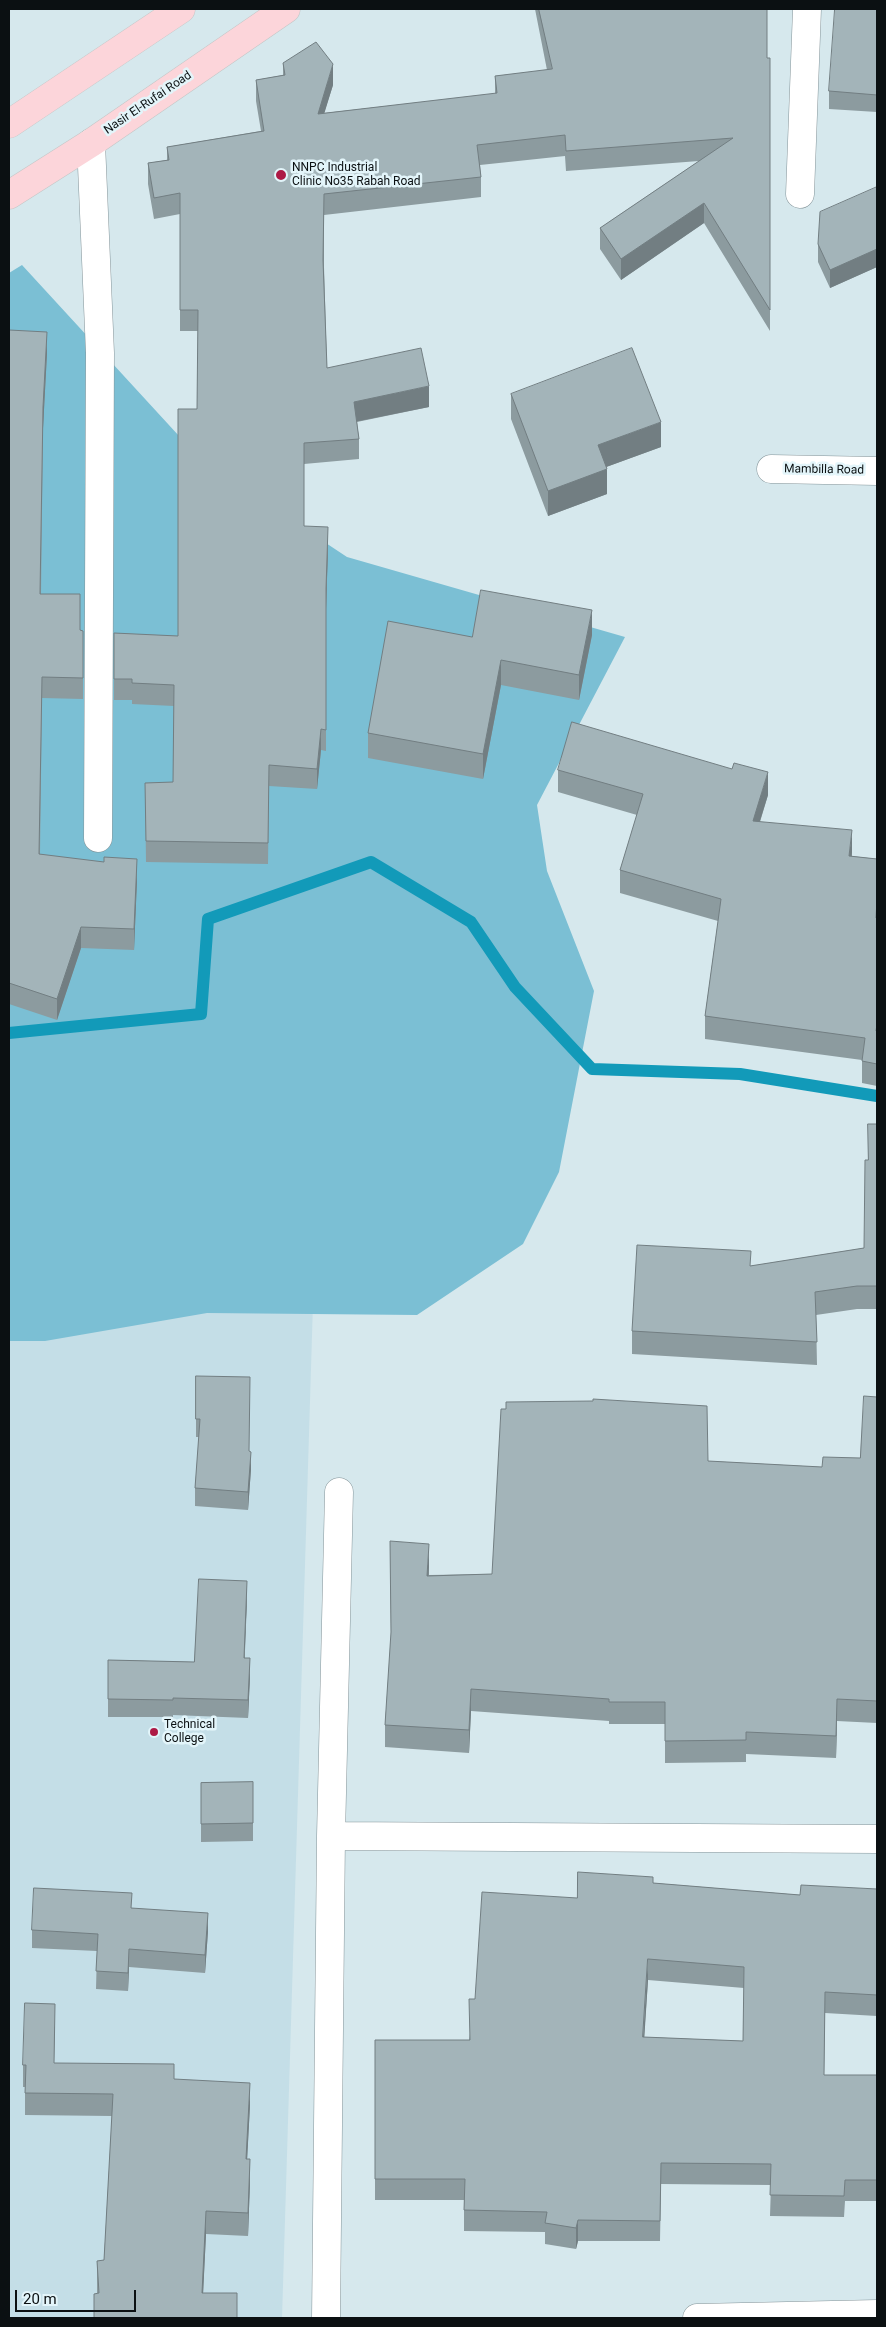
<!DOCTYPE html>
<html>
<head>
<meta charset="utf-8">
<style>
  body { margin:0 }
  #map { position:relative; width:886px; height:2327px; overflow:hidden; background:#d6e8ed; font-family:Roboto,sans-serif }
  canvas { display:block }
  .frame { position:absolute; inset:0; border:10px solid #0b1012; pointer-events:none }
  .scale { position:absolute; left:15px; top:2290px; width:121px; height:22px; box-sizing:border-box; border:2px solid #0b1012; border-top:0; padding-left:6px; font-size:15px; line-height:18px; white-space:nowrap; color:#0b1012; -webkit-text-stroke:4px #e3f5fa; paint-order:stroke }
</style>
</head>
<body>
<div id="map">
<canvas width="886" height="2327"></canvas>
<div class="frame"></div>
<div class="scale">20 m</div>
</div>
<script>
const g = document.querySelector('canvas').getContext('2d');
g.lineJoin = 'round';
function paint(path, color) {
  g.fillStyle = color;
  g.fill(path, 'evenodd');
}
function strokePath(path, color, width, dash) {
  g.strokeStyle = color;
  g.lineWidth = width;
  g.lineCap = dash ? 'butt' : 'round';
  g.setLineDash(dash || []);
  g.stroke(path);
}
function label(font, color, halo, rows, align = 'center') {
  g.font = font + ' Roboto,sans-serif';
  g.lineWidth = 5;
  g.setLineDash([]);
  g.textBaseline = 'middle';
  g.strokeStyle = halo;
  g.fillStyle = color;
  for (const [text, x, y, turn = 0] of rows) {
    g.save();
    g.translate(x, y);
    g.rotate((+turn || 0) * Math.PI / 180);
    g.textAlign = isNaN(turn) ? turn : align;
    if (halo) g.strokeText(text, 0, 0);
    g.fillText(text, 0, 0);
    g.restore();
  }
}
const built = new Path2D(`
  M321,1041L282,2318H9V1146Z`);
const green = new Path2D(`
  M22,265L202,461L347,557L625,637L537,805L547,871L594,991L559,1172L523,1244L417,1315L207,1313L45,1341H9V273Z`);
const stream = new Path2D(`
  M9,1033L201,1014L208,919L371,862L471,922L515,987L592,1069L740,1074L877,1096`);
const minor = new Path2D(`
  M91,143L100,353L98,838
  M800,194L807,9
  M771,469L877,471
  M331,1836L877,1839
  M326,2318L331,1836L339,1492
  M697,2318L877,2314`);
const major = new Path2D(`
  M9,124L181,9
  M9,195L91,143L286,9`);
const wall = new Path2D(`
  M535,9H767V58H770V331L704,223L621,280L600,249V228L699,161L566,171L565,156L480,165L481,177V197L324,215V267L327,368L429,407L357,422L359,439V459L304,464V526L328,548L326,608V751L321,750L317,789L269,786L268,864L146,862L145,783L173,782L174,706L132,704V700H114V633L178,636L197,409L198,331H180V214L154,219L148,184V163L167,160V147L261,131L256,101V80L283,75V63L333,85L324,113L495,94V76L547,70Z
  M877,9V112L829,109V91Z
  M877,187V267L830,288L818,262V244Z
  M9,330L47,353L43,428L41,594L80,630L83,631V699L42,698L40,854L137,880L134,950L81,948L57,1020L9,1004Z
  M511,394L661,447L606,467L607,494L548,516L511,419Z
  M592,635L579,700L501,685L483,779L368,758V733L472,637Z
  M558,770L768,795L760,822L852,852V856L877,859V1086L862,1083V1060L705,1039V1016L718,921L620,893V870L637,815L558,792Z
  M877,1124V1309H857L816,1315L817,1365L632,1354V1331L751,1266L864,1248Z
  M196,1376L249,1451L251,1469L248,1510L195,1506V1488L199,1437H196Z
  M877,1397V1723L837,1721L836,1758L746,1754V1762L665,1763V1724H609V1721L471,1711L469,1753L385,1747V1725L391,1637L390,1541L429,1566V1575L492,1574L708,1461L822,1467L860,1458Z
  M247,1599L244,1658L250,1676L248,1718L173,1715V1717H108V1660L194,1662Z
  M253,1782V1841L201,1842V1783Z
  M653,1883L800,1895L877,1889V2016L825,2013L824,2075H877V2201H845L844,2217L770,2216L771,2185L661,2184L660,2241H578L576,2249L545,2244V2232L464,2231V2200H375V2040H469L475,1999L577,1898ZM648,1980L744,1988L743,2041L644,2037Z
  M132,1908L208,1931L205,1973L129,1967L128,1991L96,1989L97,1951L32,1948V1930Z
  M55,2026L54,2063L174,2079L250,2105L247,2159L250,2181L248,2236L206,2234L203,2293H97V2261L104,2260L112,2116L25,2115V2087H23V2065Z`);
const shadedWall = new Path2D(`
  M333,64V85L318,134V114Z
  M704,203V223L621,280V259Z
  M877,249V267L830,288V270Z
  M47,332V353L43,428V407Z
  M429,386V407L354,422V402Z
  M661,422V447L598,470V445Z
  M607,469V494L548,516V491Z
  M328,527V548L326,610V589Z
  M592,610V635L579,700V675Z
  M501,660V685L483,779V754Z
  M321,729V750L317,789V769Z
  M768,772V795L753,843V821Z
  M852,830V852L849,878V856Z
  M137,859V880L134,950V929Z
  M877,899V922L876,918Z
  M81,927V948L57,1020V999Z
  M251,1452V1469L248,1510V1492Z
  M429,1544V1566L427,1598V1576Z
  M247,1581V1599L244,1676V1658Z
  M250,1658V1676L248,1718V1700Z
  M471,1689V1711L469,1753V1730Z
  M837,1699V1721L836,1758V1736Z
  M208,1913V1931L205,1973V1955Z
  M129,1949V1967L128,1991V1973Z
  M648,1959V1980L643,2058V2037Z
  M250,2083V2105L246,2181V2159Z
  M250,2159V2181L248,2236V2213Z
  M206,2211V2234L202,2316V2293Z
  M578,2220V2241L576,2249V2228Z`);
const building = new Path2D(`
  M539,9H767V58H770V310L704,203L621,259L600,228L733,138L566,151L565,135L477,145L481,177L324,194L323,260L327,368L421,348L429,386L354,402L359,439L304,443V526L328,527L326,589V730L321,729L317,769L269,765L268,843L146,841L145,783L173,782L174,685L132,683V679H114V633L178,636V409H197L198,310H180V193L154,198L148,163L169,160L167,147L264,131L256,80L285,75L283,63L316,42L333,64L318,114L497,93L495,76L552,69Z
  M835,9H877V95L829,91Z
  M877,187V249L830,270L818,244L820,212Z
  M9,330L47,332L43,407L40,594H80V630L83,631V678L42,677L39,854L104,862V857L137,859L134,929L81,927L57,999L9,983Z
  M632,348L661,422L598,445L607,469L548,491L511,394Z
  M481,590L592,610L579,675L501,660L483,754L368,733L388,621L472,637Z
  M572,722L732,769L734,763L768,772L753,821L852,830L849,856L877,859V899L876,918L877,919V1024L876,1031H877V1064L862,1061L865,1038L705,1016L721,899L620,870L643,794L558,770Z
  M868,1124H877V1286H857L815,1292L817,1342L632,1331L637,1245L751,1251L750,1266L864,1248L865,1160H868Z
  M196,1376L250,1377L249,1451L251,1452L248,1492L195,1488L200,1419H196Z
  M864,1396L877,1397V1701L837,1699L836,1736L746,1732V1740L665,1741V1702H609V1699L471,1689L469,1730L385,1725L391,1632L390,1541L429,1544L427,1576L492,1574L501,1409H506V1402L593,1401V1399L707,1406L708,1461L822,1467L823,1457L860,1458Z
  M199,1579L247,1581L244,1658H250L248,1700L173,1698V1700L108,1699V1660L194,1662Z
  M253,1782V1823L201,1824V1783Z
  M578,1872L653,1877V1883L800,1895L801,1885L877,1889V1995L825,1992L824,2075H877V2180H845L844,2196L770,2195L771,2164L661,2163L660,2221L578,2220L576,2228L545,2223L547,2212L464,2210L465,2179H375V2040H470L469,1999H475L482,1892L577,1898ZM648,1959L744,1967L743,2041L643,2037Z
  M34,1888L132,1893L131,1908L208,1913L205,1955L129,1949L128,1973L96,1971L98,1934L32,1930Z
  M25,2003L55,2004L54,2063L174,2064V2079L250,2083L246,2159H250L248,2213L206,2211L202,2293H237V2318H94V2294L99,2293L97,2261L104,2260L113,2094L25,2093L26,2065H23Z`);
const markers = [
  [281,175,6,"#ad1945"],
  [154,1732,5,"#ad1945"]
];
const streetNames = [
  ["Nasir El-Rufai Road",148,103,-34],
  ["Mambilla Road",824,470,1]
];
const poiNames = [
  ["NNPC Industrial",292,168],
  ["Clinic No35 Rabah Road",292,182],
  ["Technical",164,1725],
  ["College",164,1739]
];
paint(built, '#c4dee7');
paint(green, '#7bbfd4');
strokePath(stream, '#129ab9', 12);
strokePath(minor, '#849499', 29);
strokePath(major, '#c4c6c6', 29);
strokePath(minor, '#fff', 28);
strokePath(major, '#fcd5da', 28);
paint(wall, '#8c9b9f');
paint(shadedWall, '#727e82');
paint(building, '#a3b4b9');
strokePath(building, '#727e82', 1);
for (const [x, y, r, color] of markers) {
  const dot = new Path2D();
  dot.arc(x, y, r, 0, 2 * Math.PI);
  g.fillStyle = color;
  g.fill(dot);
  strokePath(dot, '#e3f5fa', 2);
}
label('12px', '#0b1012', '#e3f5fa', streetNames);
label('12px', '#0b1012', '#e3f5fa', poiNames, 'left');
</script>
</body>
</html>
